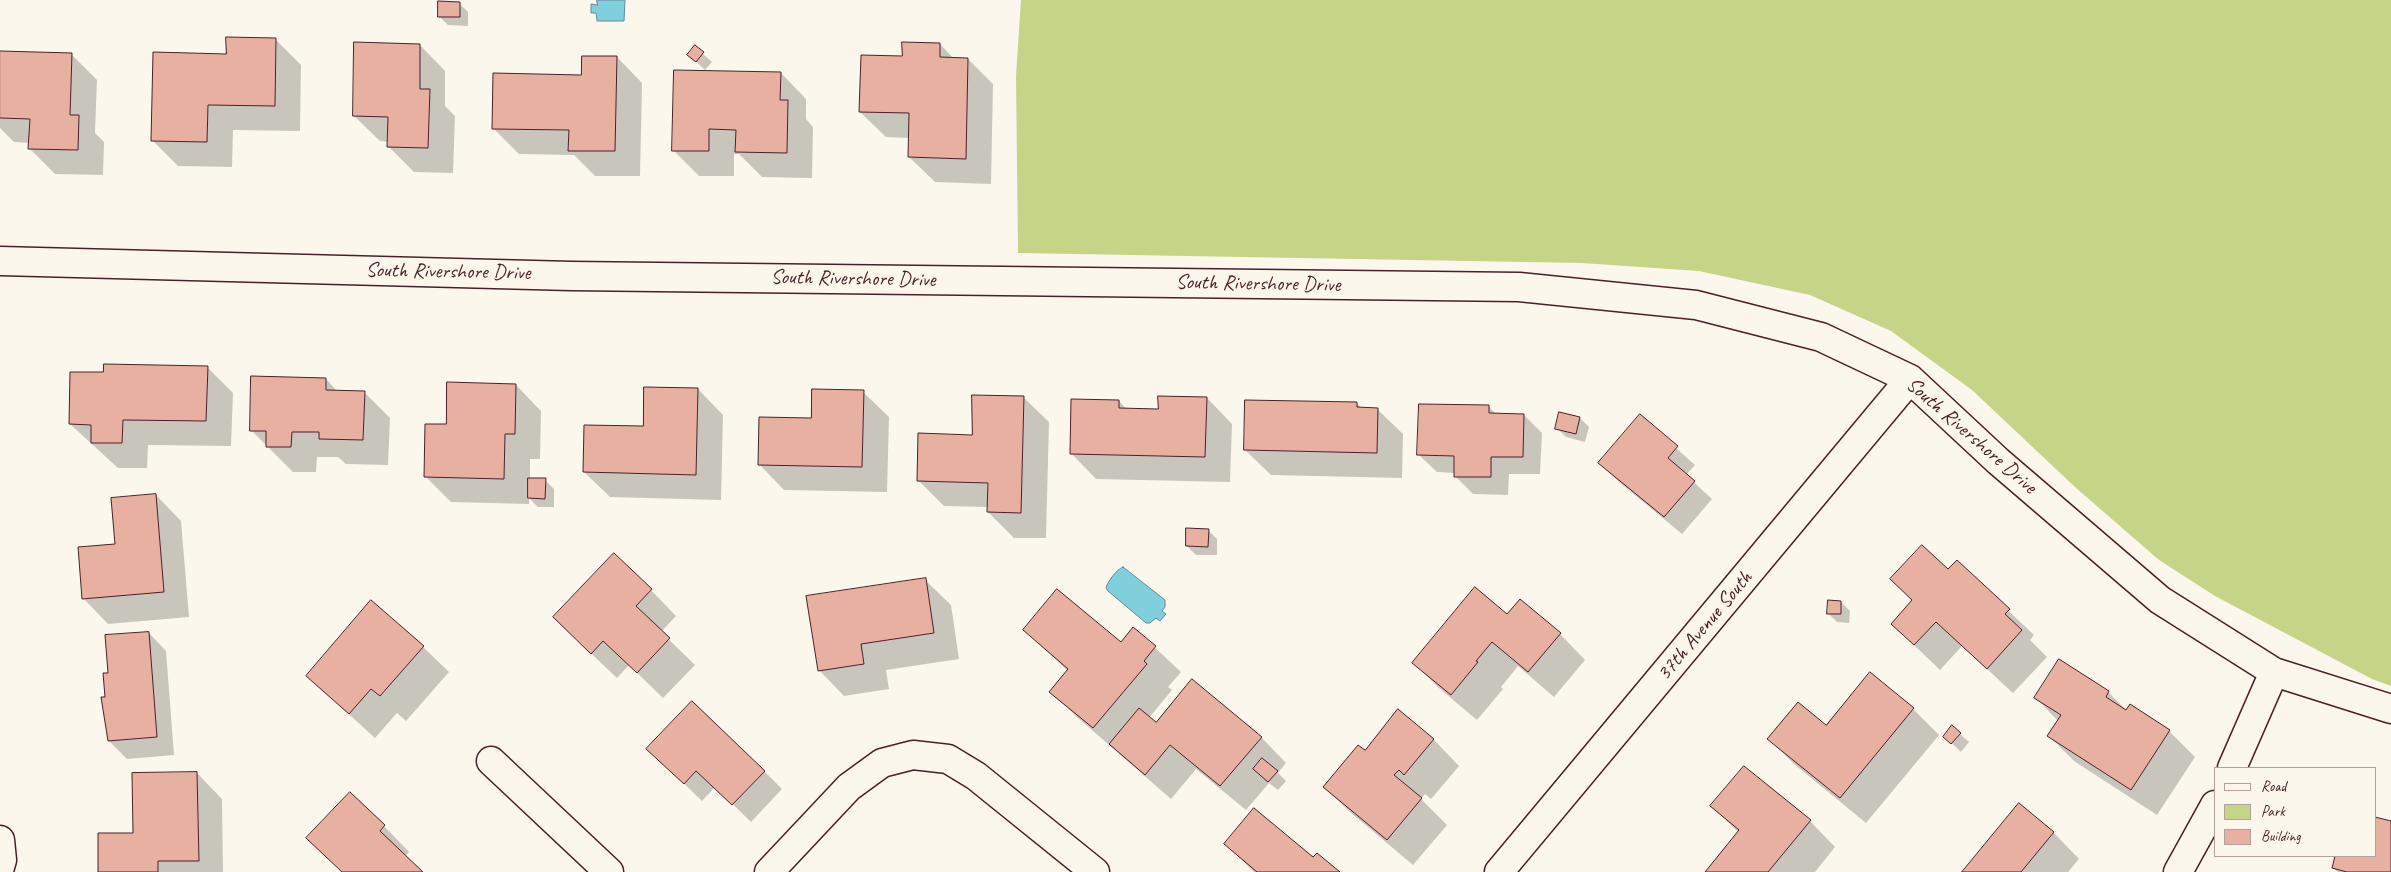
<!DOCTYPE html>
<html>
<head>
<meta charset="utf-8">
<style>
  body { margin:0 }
  #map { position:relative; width:2391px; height:872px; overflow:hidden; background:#fbf7ec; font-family:Caveat,sans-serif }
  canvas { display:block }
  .legend { position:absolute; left:2214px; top:767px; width:162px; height:90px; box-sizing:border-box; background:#fbf7ec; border:1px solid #b4a19f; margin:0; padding:6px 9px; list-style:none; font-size:15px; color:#4a1f2b }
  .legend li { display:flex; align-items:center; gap:10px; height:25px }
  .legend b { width:25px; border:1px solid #b4a19f }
</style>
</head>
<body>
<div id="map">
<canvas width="2391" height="872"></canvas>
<ul class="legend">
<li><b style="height:6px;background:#fbf7ec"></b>Road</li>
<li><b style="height:14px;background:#c5d487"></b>Park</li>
<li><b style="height:14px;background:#e8b0a0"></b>Building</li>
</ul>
</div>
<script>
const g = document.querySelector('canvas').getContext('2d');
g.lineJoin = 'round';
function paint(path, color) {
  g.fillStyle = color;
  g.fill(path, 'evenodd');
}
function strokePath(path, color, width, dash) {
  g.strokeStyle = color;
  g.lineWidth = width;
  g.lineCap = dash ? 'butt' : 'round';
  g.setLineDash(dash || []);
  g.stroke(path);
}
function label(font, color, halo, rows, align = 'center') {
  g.font = font + ' Caveat,sans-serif';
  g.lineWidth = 4;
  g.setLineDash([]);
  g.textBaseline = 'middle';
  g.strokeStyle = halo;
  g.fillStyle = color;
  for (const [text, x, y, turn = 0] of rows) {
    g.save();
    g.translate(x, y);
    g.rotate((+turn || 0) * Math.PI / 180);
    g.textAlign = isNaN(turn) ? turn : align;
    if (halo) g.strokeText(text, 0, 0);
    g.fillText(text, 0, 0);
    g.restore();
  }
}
const green = new Path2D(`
  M1021,0H2391V686L2372,679L2215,596L2159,560L2075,487L1972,390L1891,331L1810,295L1699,271L1582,263L1018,253L1016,76Z`);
const water = new Path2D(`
  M597,0H625L624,21H597L596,13H591V4L597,5Z
  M1123,567L1165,600V607L1162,611L1166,614L1160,621L1156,618L1150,623H1146L1108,591L1106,588C1108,581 1116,570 1123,567Z`);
const shadow = new Path2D(`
  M459,3L468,12V26L448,25L439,16Z
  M276,40L301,65L300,131L233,130L232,167L178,166L153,141L227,55Z
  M940,44L954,59H968L993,84L991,184L935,182L909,157L910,138L886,137L860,112L903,58Z
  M420,45L445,71V106L455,116L453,173L414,172L389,147V142L380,141L354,116Z
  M695,47L712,62L705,70L689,55Z
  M0,53L71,54L97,80L95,133L104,142L103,175L55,174L30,149V143L14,142L0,128Z
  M617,57L642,83L640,176H595L574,155L519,154L493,128Z
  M781,73L806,99V119L813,127L812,178L762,177L739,154H734V176H699L673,150Z
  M207,367L233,393L231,446L148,445L147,468H118L70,424Z
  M326,379L338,392H364L390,418L388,465L346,464L338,457H317L316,472H293L251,430Z
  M516,385L541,411L540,459H530V479L545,480L554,489V507H538L529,498V504L451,502L425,476L447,425Z
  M698,389L723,415L721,500L610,497L584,472Z
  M863,392L889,417L887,492L784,490L759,464L813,419Z
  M1023,397L1049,422L1046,538H1014L988,512V507L944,506L919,481Z
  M1207,398L1232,424L1230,482L1096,479L1071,453L1119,401L1127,410H1159Z
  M1357,403L1362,409H1377L1403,434L1402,478L1271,475L1245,450Z
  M1488,406L1496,414L1524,415L1542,433L1540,474H1509L1508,495L1473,494L1455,476V473L1437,472L1419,455Z
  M1640,416L1695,465L1686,475L1712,499L1682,534L1618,481L1600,463Z
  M1580,418L1589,427L1585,442L1566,437L1557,428Z
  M156,495L181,521L189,617L108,624L83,598Z
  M1208,530L1217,539V555H1196L1187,546Z
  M1957,562L2034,635L2030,640L2047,657L2013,693L1962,646L1940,670L1892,624Z
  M925,580L951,605L959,659L886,670L889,689L844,696L819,670Z
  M651,590L676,616L661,632L695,665L663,698L629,665L617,678L580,643Z
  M1841,602L1850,611L1849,623L1837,622L1828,613Z
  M1508,616L1560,634L1585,660L1554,697L1518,666L1501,687L1503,689L1477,720L1439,688L1414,663Z
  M1134,628L1181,672L1168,687L1172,690L1149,718L1157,724L1261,737L1286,763L1278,773L1286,781L1278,790L1269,783L1246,810L1196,769L1171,799L1077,717L1051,692L1068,671L1024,630L1121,643Z
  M149,633L166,651L174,755L127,759L109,741L103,698L106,699L109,674Z
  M423,647L449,672L406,721L397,713L375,738L307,676Z
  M1870,674L1913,709L1939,735L1866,823L1794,764L1769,739L1826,727Z
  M2108,692L2127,711L2130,706L2169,731L2195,757L2157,815L2074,761L2049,736L2058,721L2036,698Z
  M1399,711L1434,740L1459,766L1431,799L1425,794L1421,799L1447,825L1413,865L1350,812L1324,787L1365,752Z
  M1960,734L1969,742L1961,752L1944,736Z
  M666,766L764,771L782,789L751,822L715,787L702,801Z
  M1744,768L1810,821L1835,847L1815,872H1707L1739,833L1712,806Z
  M197,773L222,799L223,872H99L134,834Z
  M2020,805L2054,833L2079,859L2068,872H1963Z
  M2375,818L2391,822V872H2338L2333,868L2337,856H2375Z
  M384,826L409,852L405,856L421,872H342Z
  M1226,844L1313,858L1338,872H1254Z`);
const building = new Path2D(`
  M438,1L460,2V17H438Z
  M226,37L276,38L275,106L208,105L207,142L151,141L153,52L226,54Z
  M354,42L420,44V89H430L428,148L387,147L388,117L353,116Z
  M902,42L940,43V57L968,58L966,159L908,157L909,113L859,112L861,55L902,56Z
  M695,45L704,52L696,62L687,55Z
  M0,51L72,53L70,115H79L78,150L28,149L30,119L0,118Z
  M582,56H617L615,151H568L569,130L492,129L493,73L581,75Z
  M674,70L781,72L780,100H788L787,153L735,152L736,130L709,129V151H672Z
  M104,364L208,366L206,421L123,420L122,443H91V425L69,424L70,372H103Z
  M251,376L326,378V390L365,391L363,440L319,439V432H292L291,447H266V431H250Z
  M447,382L516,384L515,434H505L504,479L424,477L425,424H446Z
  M644,387L698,388L696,475L583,472L584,425L643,426Z
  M812,389L864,390L862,467L758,465L759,417L811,418Z
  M972,395L1024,396L1021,513L987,512L988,483L917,481L918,433L972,435Z
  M1158,396L1207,397L1205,457L1070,454L1071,399L1119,400V408L1158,409Z
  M1245,400L1357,402V407L1378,408L1377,453L1244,450Z
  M1419,404L1489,405V413L1524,414L1523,457H1491V477H1454V456L1417,455Z
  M1559,412L1580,417L1576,434L1555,429Z
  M1640,414L1678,446L1668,458L1695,481L1664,517L1598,463Z
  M528,478H546L545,499L528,498Z
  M156,494L164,592L82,599L78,547L115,544L111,498Z
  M1186,528L1209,529L1208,547L1186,546Z
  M1922,545L1948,569L1957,560L2010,609L2005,614L2022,630L1987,669L1936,622L1914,645L1891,624L1912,600L1890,579Z
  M614,553L652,589L636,606L670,638L637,673L603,641L591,654L553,617Z
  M926,578L934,633L861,644L864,664L818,671L806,596Z
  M1475,587L1507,614L1520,599L1561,633L1528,672L1492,642L1476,661L1478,662L1451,695L1412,663Z
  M1057,589L1121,642L1133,627L1156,646L1144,661L1147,664L1093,728L1049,692L1068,669L1023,630Z
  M371,600L424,646L380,696L371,689L349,714L306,676Z
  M1828,600L1841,601V614H1827Z
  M149,632L157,737L108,741L101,697H105L103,673H108L105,635Z
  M2059,659L2109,691L2106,697L2126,710L2130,704L2170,730L2131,790L2047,736L2061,715L2034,698Z
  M1870,672L1914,708L1840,798L1767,739L1798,702L1826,725Z
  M1192,679L1262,737L1220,786L1170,745L1145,775L1109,744L1139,708L1156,722Z
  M692,701L765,771L732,805L696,771L684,784L646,749Z
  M1398,709L1434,739L1404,775L1399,770L1394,775L1422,798L1387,840L1323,787L1358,745L1365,750Z
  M1952,725L1961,733L1951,744L1943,737Z
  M1262,758L1278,771L1268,782L1253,769Z
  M1744,766L1811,820L1768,872H1705L1739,830L1710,806Z
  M197,772L199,861H158V872H98V833H133L132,773Z
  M350,792L385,825L380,831L423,872H342L306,838Z
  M2019,803L2054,832L2021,872H1962Z
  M1254,808L1313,857L1317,853L1340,872H1257L1224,844Z
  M2375,817L2391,821V872H2347L2332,868L2335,856H2375Z`);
const street = new Path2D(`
  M0,261L571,276L1519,287L1696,305L1821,337L1910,379L1998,461L2160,600L2274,672L2391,709
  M491,761L609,872
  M2232,768L2274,672
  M0,840L2,860L0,867
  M769,872L849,787L882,763L913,755L948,759L976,776L1095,872
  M1499,872L1910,379
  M2178,872L2215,805`);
const streetNames = [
  ["South Rivershore Drive",448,272,1],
  ["South Rivershore Drive",853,279,1],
  ["South Rivershore Drive",1258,284,1],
  ["South Rivershore Drive",1971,436,41],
  ["37th Avenue South",1705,626,-50]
];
paint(green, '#c5d487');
paint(water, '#80cfdd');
strokePath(water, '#6a8996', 1);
paint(shadow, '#0003');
paint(building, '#e8b0a0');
strokePath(building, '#4a1f2b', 1);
strokePath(street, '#4a1f2b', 31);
strokePath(street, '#fbf7ec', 28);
label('21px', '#4a1f2b', '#fbf7ec', streetNames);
</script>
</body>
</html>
